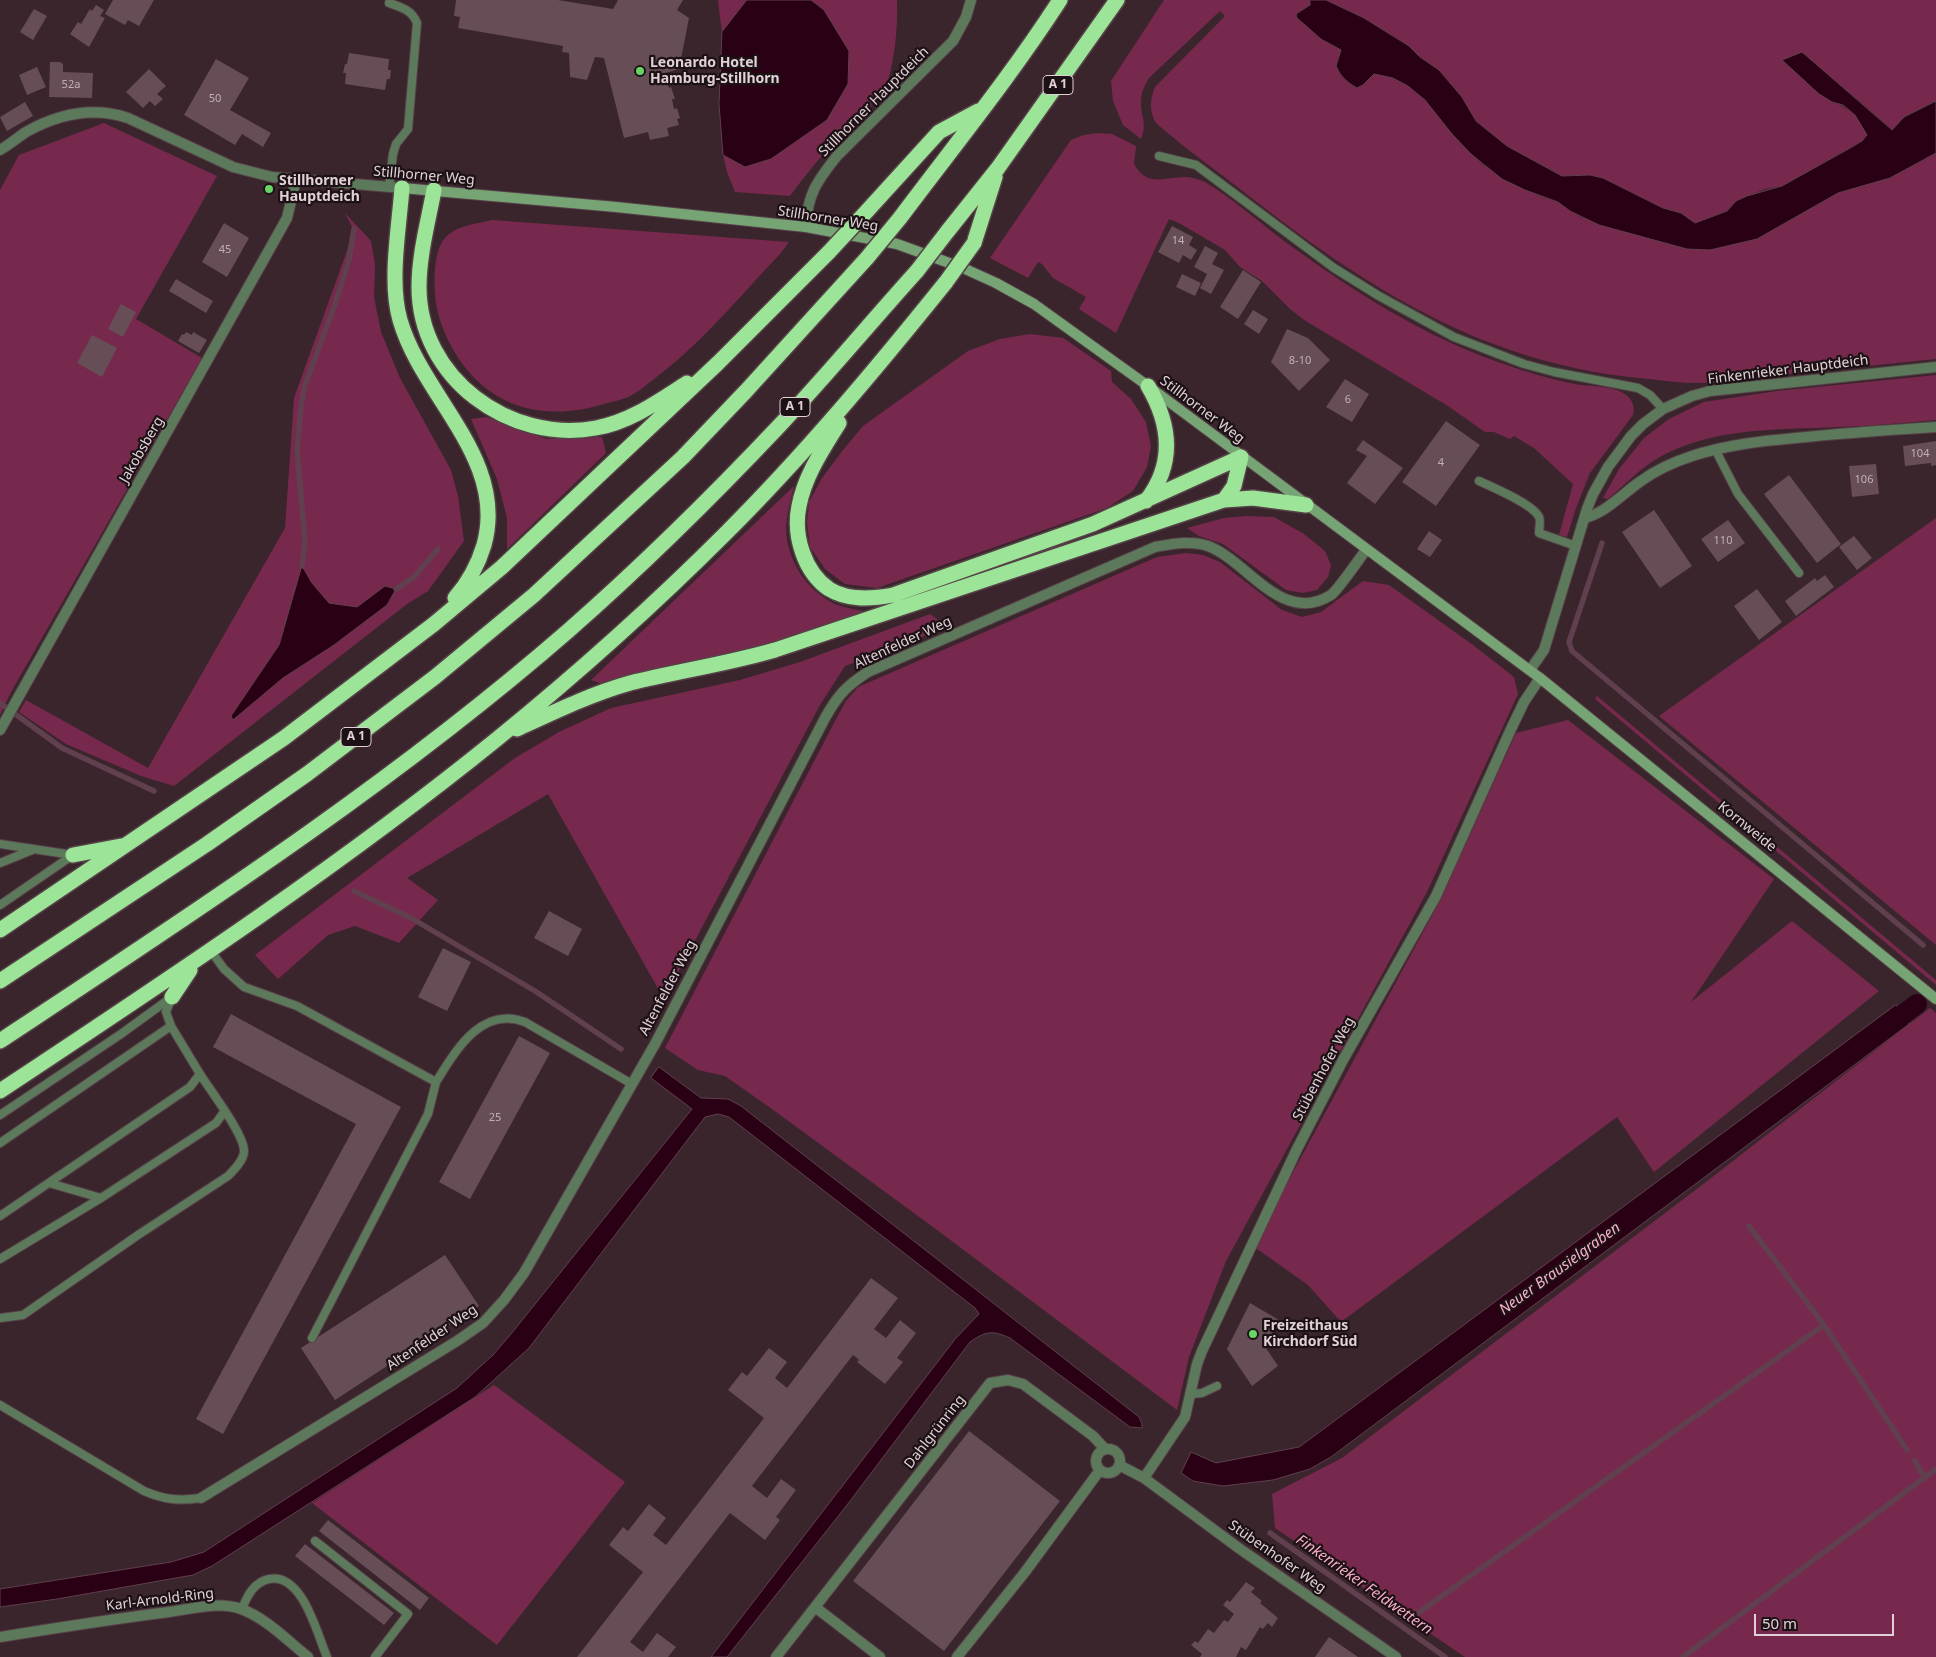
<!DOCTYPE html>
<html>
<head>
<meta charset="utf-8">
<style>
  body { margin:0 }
  #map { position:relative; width:1936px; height:1657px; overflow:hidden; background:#3b252d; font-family:"Noto Sans",sans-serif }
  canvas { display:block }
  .scale { position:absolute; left:1754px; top:1614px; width:140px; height:22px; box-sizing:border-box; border:2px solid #e1d1d7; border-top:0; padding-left:6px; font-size:15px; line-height:18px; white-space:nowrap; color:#e1d1d7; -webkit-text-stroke:4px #1c1215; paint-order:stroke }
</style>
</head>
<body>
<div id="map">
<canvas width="1936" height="1657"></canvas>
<div class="scale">50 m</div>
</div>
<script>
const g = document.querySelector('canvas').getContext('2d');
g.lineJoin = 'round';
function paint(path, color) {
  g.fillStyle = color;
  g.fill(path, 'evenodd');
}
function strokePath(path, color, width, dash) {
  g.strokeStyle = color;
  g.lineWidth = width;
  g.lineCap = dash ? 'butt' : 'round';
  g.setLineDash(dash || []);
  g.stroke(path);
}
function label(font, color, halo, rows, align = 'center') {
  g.font = font + ' "Noto Sans",sans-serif';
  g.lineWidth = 4.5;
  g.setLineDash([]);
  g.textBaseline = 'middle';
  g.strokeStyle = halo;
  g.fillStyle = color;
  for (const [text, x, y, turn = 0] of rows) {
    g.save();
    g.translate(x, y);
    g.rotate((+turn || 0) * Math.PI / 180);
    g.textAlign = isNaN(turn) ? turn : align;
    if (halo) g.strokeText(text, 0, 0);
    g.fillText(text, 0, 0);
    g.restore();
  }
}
const green = new Path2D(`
  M719,0H747L722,32L718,1Z
  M811,0H897C898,24 895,57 888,80C881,102 857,117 841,134C823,154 806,174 790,196L735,192L727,172L723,155L745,167L824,10Z
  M1164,0H1310V5L1296,14L1297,18L1321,39L1342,50C1341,54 1337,58 1337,62C1335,74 1348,83 1357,88L1374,74L1393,78L1408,86L1425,100L1452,134L1483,165L1539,196L1558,202L1582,218L1757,239L1838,193L1890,178L1936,153V359C1883,364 1831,370 1778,375C1751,378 1724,383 1697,383C1681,383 1665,381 1650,379C1486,366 1366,288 1240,189C1212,167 1183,147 1156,123C1149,111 1150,99 1155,87L1225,16L1220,11L1149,78C1145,85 1141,92 1141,100C1140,116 1148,122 1141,139L1123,125L1113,101L1111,81Z
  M1326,0H1936V101L1904,117L1893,130L1802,52L1832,102C1849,107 1861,118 1867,135L1862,141L1852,147L1782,186L1765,189L1736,201L1727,211L1695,223L1681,213L1663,208L1603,178L1590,175L1562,176L1507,146L1476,121L1462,97L1439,70L1420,57L1409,46L1364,18Z
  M104,123L217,176L136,319L202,358L11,692L0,715V190L19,155Z
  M1097,133L1112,134L1136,146L1134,164C1148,188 1163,177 1185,177C1192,177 1198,179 1205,182C1233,199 1258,221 1284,241C1350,289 1421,335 1498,362C1523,371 1549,379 1575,384C1590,387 1614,385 1626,395C1633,400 1635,408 1633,415L1590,473L1576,508L1567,537L1559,535L1573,484L1534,448L1514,436L1510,439L1494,432H1485L1448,406L1304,320L1290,309L1262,281L1240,267L1225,250L1179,223L1169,219L1116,333L1079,309L1086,297L1053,278L1042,264L1038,262L1028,278L990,258L1071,140L1084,135Z
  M345,213L371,241L375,264L374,297L381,332L400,378L451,470L458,496L464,541L428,591L407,604L174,786L141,776L66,744L19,712L26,700L148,768L285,528L294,398L348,248L352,227Z
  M492,220L789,242L780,254C739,297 701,344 654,379C647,384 640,391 632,395C625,399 615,401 607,403C542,424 483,407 450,344C442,327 436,313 435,294C434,278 434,256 442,242C452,226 475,224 492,220Z
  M1030,334L1063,338L1111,371L1112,382L1131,399L1146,422L1151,446L1147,467L1133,491L1107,508L877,588L845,584L825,569L810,547L807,522L809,502L822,478L843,450L863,426L968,351L1000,339Z
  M1936,375V420C1903,423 1870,426 1837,427C1777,430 1712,427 1658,458C1640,469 1624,485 1608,499L1603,498L1619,469L1644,438L1669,419L1704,402L1777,391Z
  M486,417L546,439L602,437L606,453L507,549V518L497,479L471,419Z
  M794,486C790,503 784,522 787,540C792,567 809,591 833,603C843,608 856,609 867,612L730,656L602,684L591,680Z
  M1248,516L1274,517L1304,534L1325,551L1331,565L1328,577L1317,590L1303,593L1286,590L1223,544L1199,536L1187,528L1224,518Z
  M1936,518V945L1659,716Z
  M1186,553L1203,555L1220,562L1282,610L1302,617L1321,612L1363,581L1389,585L1473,645L1514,677L1518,694L1427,892L1226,1261L1189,1357L1177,1410L933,1227L772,1109L725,1076L698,1070L665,1048L835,721L846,701L858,687L1157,557Z
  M930,614L948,627L845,666L820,705L664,999L548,794L407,878L438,900L399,943L355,926L328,935L278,979L255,955L515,758L559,732L611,708L740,680L800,662Z
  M1597,696L1936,980V985L1595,699Z
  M1568,720L1774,879L1691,1002L1792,921L1879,991L1654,1172L1617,1117L1341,1322L1308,1285L1253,1246L1441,899L1516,733Z
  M1930,1008L1936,1013V1657H1465L1275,1528L1272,1494L1342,1458L1706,1182Z
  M494,1385L625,1482L497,1645L312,1503Z`);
const water = new Path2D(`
  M747,0H811L824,10L849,51L848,84L827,120L771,159L745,167L723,155L719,104L722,32Z
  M1310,0H1326L1364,18L1409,46L1420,57L1439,70L1462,97L1476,121L1507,146L1562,176L1590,175L1603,178L1663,208L1681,213L1695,223L1727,211L1736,201L1747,196L1782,186L1852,147L1862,141L1867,135L1855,115L1843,105L1832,102L1819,94L1782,60L1802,52L1892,130L1904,117L1936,101V153L1890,178L1838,193L1757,239L1710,250L1687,249L1599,225L1570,211L1558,202L1525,190L1502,179L1471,154L1452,134L1425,100L1408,86L1393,78L1374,74L1363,85L1357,88C1347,82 1341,77 1336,66L1341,50L1321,39L1297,18L1296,14L1310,5Z
  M302,566L312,583L329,603L357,607L385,586L396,589L387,605L334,645L283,678L233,720L231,716L279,645Z
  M1896,1005L1909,1024L1331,1457L1310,1469L1273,1480L1223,1486L1193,1481L1181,1473L1191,1452L1216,1463L1299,1447Z
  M659,1067L701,1098L728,1099L741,1106L1139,1417L1142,1424V1428L1130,1427L1010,1338C992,1330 986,1331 970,1342L847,1505L727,1657H711L956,1338L979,1314L975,1308L729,1117L718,1114L705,1117L529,1348L475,1397L212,1566L193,1575L57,1599L0,1607V1589L171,1562L204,1552L457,1388L493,1355L511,1334L692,1109L651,1078Z`);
const stream = new Path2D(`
  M1602,543L1569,642L1572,651L1923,945
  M302,566L305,542L297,450L301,407L305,385L334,307L349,260L354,229
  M396,589L414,577L438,549
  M0,703L62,748L154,791
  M354,891L411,918L535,991L621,1049
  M1749,1226L1824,1325L1907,1450
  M1915,1461L1925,1478
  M1270,1533L1445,1657
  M1418,1613L1824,1325
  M1683,1657L1936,1469`);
const canal = new Path2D(`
  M1881,1031L1917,1004`);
const building = new Path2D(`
  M113,0H154L139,26L128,20L125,25L105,14Z
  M456,0H558L613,9L618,0H683L677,10L689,18L679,69L665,73L669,88L671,87L675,99H672L674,109L677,108L680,118L677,119L679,125L667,128L669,136L650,140L648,132L624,138L604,58L595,57L587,80L570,77L569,53L562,52L563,46L458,28L460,17L454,16Z
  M96,5L104,10L100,16L105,18L89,47L70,34L78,22L81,24L90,9L92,11Z
  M34,9L47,16L33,40L20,32Z
  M349,53L389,59L388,70H391L390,79H387L385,90L345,84L346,73H343L345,64H347Z
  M216,59L249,78L230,110L271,133L263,147L242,134L235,145L184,115Z
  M50,62H60L63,64V72L93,73L92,98L49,97Z
  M37,67L46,87L27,95L19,75Z
  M149,69L166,86L157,94L163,99L155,106L150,101L143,108L126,92Z
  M25,102L33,116L7,131L0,117Z
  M224,223L249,238L227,277L202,262Z
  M1172,226L1193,237L1189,245L1197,250L1191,260L1183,255L1179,263L1158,252Z
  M1205,246L1218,253L1212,264L1224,270L1211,294L1200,288L1207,274L1194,267Z
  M1243,270L1261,282L1238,319L1220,307Z
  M1182,274L1201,283L1195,296L1176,287Z
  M176,279L213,301L206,313L169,291Z
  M121,304L136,312L123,337L108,329Z
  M1253,310L1268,319L1259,334L1244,324Z
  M1287,329L1308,338L1330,360L1299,391L1271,362Z
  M186,332L192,335L193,332L207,340L199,353L178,341L182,334L184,335Z
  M92,335L117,348L102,377L77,363Z
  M1345,379L1369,394L1352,422L1326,407Z
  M1446,421L1480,445L1436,506L1402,482Z
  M1363,440L1403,468L1375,504L1347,483L1367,456L1356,450Z
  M1936,441V465L1931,466V463L1905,466L1903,446Z
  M1876,464L1879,494L1852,497L1849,466Z
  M1789,475L1841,544L1817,563L1764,494Z
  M1654,510L1692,566L1660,588L1622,532Z
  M1728,520L1745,543L1718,562L1701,539Z
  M1429,531L1442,540L1430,557L1417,549Z
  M1854,536L1872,558L1857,570L1839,547Z
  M1825,575L1834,587L1796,616L1785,601L1815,578L1817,581Z
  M1757,589L1782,622L1759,640L1734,606Z
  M549,911L582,929L568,956L534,938Z
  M443,948L471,962L447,1011L418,997Z
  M231,1014L401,1107L223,1434L196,1419L356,1124L213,1047Z
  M519,1036L550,1053L470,1199L439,1182Z
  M445,1255L479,1306L335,1400L301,1348Z
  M871,1278L898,1298L874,1329L886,1338L900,1320L916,1333L897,1358L903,1362L885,1384L857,1362L859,1360L853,1355L752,1486L767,1498L781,1479L796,1490L776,1517L780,1520L765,1540L730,1513L630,1642L643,1652L657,1633L676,1647L668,1657H577L643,1572L609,1545L623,1527L628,1531L649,1504L666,1518L653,1535L666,1545L764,1418L728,1390L742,1372L747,1376L769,1348L787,1362L775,1378L787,1388Z
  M1250,1303L1279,1320L1266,1348L1278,1366L1252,1386L1227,1349Z
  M969,1431L1060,1501L944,1651L853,1581Z
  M328,1520L429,1598L420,1610L319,1531Z
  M305,1544L394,1613L384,1625L295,1556Z
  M1246,1582L1255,1588L1251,1592L1262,1601L1260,1603L1278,1618L1272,1627L1268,1623L1263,1629L1260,1627L1246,1650L1241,1647L1236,1657H1200L1202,1654L1191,1645L1195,1641L1198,1643L1208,1629L1214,1633L1224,1620L1228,1622L1234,1614L1223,1605L1227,1600L1230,1602Z
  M1329,1637L1358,1657H1315Z`);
const service = new Path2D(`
  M389,3C401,7 412,10 417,23L408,129L396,144L393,154L389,187
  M1159,156L1196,165L1334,268L1379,296L1454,337L1524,364L1554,372L1638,388L1650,395L1663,409
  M1715,449L1738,494L1799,573
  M1479,481C1492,487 1533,504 1539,517C1541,521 1539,528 1539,533L1576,546
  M0,844L73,855
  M0,863L32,850
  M0,905L73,855
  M211,951L224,969L244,987L297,1006L436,1082C455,1052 481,1005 525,1022L632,1084
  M0,1115L121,1034L172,997
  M0,1143L171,1026
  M49,1183L101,1198
  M0,1216L190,1087L200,1074L171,1026L166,1012L172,997
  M0,1259L101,1198L216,1123L224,1112
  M0,1318L23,1315L138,1235L228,1176C234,1170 244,1160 244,1151C244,1134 210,1090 200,1074
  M312,1338L428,1114L436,1082
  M1191,1394L1202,1393L1217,1386
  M0,1405L144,1491C165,1500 179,1501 201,1498
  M315,1541L408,1614L375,1657
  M242,1609C247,1596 254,1582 269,1579C303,1573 317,1634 327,1657`);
const minor = new Path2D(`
  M0,150C9,145 17,138 26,132C58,114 92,106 128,118L233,167L272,177L402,188
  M806,227C807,195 817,181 837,156L953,41L966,17L971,0
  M1585,518C1607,512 1622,494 1641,481C1656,470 1674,462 1692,456C1726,445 1761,441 1796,438C1843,433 1889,430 1936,427
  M1530,670L1544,650L1587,509L1593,494L1608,467L1631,436L1643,424L1663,409L1692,396L1710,391L1936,367
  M0,730L287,218L296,180
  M1096 1461a12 12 0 1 1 24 0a12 12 0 1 1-24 0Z
  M1119,1465L1144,1478L1240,1549L1396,1657
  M1144,1478L1185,1417L1197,1364L1202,1351L1297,1149L1343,1060L1436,896L1511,729L1524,702L1540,678
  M201,1498L457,1341L483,1323L504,1300L524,1273L655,1044L825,718C838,695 846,686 868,672L1155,547C1172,544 1191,540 1208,546C1248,561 1282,626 1331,595C1338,590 1359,559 1366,550
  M815,1607L880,1657
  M0,1637C56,1628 113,1619 169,1612C191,1609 219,1601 241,1609C266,1618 288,1641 308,1657
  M776,1657L990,1383L1008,1380L1023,1384L1093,1436L1105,1449
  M957,1657L1025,1572L1100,1470`);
const secondary = new Path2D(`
  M402,188L616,207L806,227L897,244L963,268L996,283L1034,304L1148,386L1540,678L1936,999`);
const motorway = new Path2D(`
  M402,188C399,228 389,282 400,320C422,397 508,459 484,545C478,565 468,583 455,598
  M434,190C428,222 419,255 419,287C419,378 510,444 596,428C630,422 659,401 687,383
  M867,211L939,132L978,111
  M900,218C954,146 1011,76 1060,0
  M947,232L998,168L1117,0
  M974,243L995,177
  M839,423C823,449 805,475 799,506C793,535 804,572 829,589C848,601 872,599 893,595L1093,524L1241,457
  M1224,500L1234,486L1241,457
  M1146,501C1175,464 1171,425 1148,386
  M517,729C554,712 591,694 630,683C678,671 727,664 775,650L1224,500L1253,498L1306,505
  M73,855L121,846
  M0,930L284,738L434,624L502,567L718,363L829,252
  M0,981L207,844L307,774L435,677L534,595L683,457L746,391L867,258
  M172,997L190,970
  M0,1041C195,912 391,785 568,631C642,566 713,496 780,425C827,375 871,322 917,271
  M0,1091C169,979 339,867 497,739C577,674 654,605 726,533C805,454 876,369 946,282`);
const motorwayBridge = new Path2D(`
  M829,252L867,211
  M867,258L900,218
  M917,271L947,232
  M946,282L974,243`);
const markers = [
  [640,71,5,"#68d465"],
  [269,189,5,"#68d465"],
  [1253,1334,5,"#68d465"]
];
const numberNames = [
  ["52a",71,85],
  ["50",215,99],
  ["14",1178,241],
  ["45",225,250],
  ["8-10",1300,361],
  ["6",1348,400],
  ["104",1920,454],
  ["4",1441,463],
  ["106",1864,480],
  ["110",1723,541],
  ["25",495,1118]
];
const shields = [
  [1058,85,30],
  [795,407,30],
  [356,737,30]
];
const shieldNames = [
  ["A 1",1058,85],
  ["A 1",795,407],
  ["A 1",356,737]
];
const poiNames = [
  ["Leonardo Hotel",650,63],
  ["Hamburg-Stillhorn",650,79],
  ["Stillhorner",279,181],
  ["Hauptdeich",279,197],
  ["Freizeithaus",1263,1326],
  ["Kirchdorf Süd",1263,1342]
];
const streetNames = [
  ["Stillhorner Hauptdeich",874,102,-45],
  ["Stillhorner Weg",424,176,5],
  ["Stillhorner Weg",828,219,9],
  ["Finkenrieker Hauptdeich",1788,370,-7],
  ["Stillhorner Weg",1202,410,37],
  ["Jakobsberg",142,450,-60],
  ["Altenfelder Weg",903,643,-25],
  ["Kornweide",1747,827,39],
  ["Altenfelder Weg",668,988,-62],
  ["Stübenhofer Weg",1324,1069,-62],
  ["Altenfelder Weg",432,1338,-34],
  ["Dahlgrünring",935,1432,-52],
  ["Stübenhofer Weg",1277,1557,35],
  ["Karl-Arnold-Ring",160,1600,-7]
];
const waterNames = [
  ["Neuer Brausielgraben",1560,1269,-36],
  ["Finkenrieker Feldwettern",1364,1585,35]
];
paint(green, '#77294d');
paint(water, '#290014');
strokePath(water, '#603f4e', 1);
strokePath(stream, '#603f4e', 5.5);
strokePath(canal, '#290014', 20);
paint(building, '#664d56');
strokePath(service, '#564148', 10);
strokePath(minor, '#564148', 12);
strokePath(secondary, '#564148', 12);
strokePath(motorway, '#564148', 18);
strokePath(service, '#5d795b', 8);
strokePath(minor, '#5d795b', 10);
strokePath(secondary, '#77a474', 10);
strokePath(motorway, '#9ce497', 15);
strokePath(motorwayBridge, '#564148', 18, []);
strokePath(motorwayBridge, '#9ce497', 15);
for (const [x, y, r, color] of markers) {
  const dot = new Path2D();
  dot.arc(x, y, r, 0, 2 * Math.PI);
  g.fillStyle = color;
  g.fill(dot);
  strokePath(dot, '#1c1215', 2);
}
label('11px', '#c2b0b7', null, numberNames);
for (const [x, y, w] of shields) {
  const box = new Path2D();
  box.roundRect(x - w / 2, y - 9.5, w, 19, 4);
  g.fillStyle = '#1c1215';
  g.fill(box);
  strokePath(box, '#e1d1d7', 1);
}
label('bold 12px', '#e1d1d7', null, shieldNames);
label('bold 14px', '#e1d1d7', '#1c1215', poiNames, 'left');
label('14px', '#e1d1d7', '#1c1215', streetNames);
label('italic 15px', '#f9aeca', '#1c1215', waterNames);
</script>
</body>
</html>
